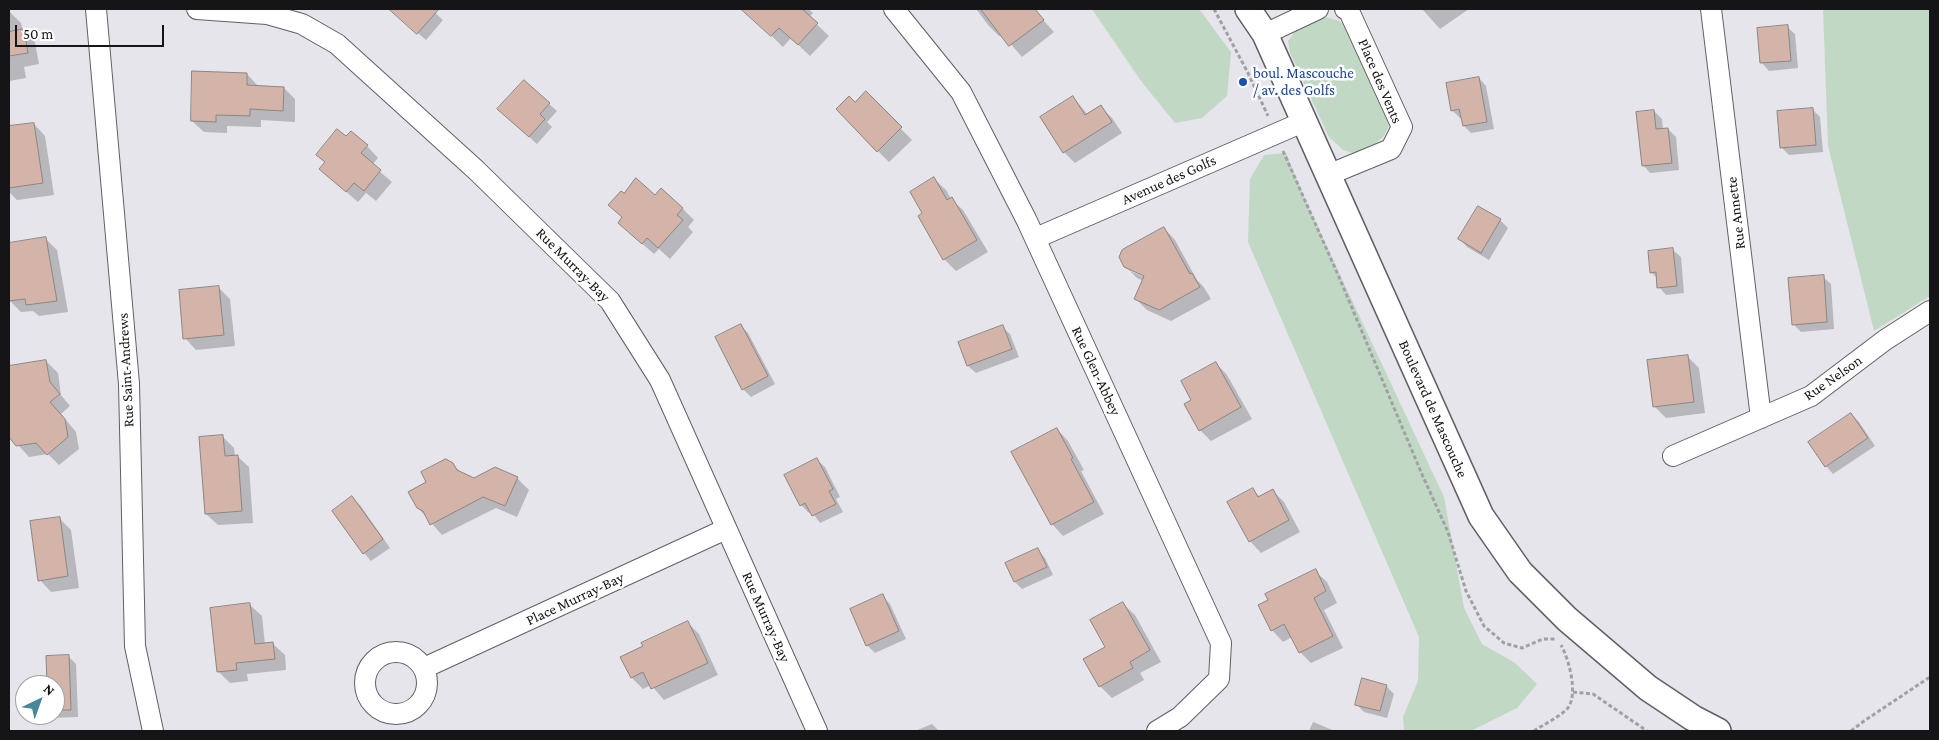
<!DOCTYPE html>
<html>
<head>
<meta charset="utf-8">
<style>
  body { margin:0 }
  #map { position:relative; width:1939px; height:740px; overflow:hidden; background:#e5e5eb; font-family:"Crimson Pro",serif }
  canvas { display:block }
  .frame { position:absolute; inset:0; border:10px solid #151517; pointer-events:none }
  .north { position:absolute; left:15px; top:675px; width:50px; height:50px; box-sizing:border-box; background:#fff; border:1px solid #a1a1a2; border-radius:50%; rotate:42deg; font-size:14px; font-weight:700; line-height:20px; text-align:center; color:#151517 }
  .north::after { content:''; display:block; margin:auto; width:18px; height:22px; background:#47879a; clip-path:polygon(50% 0,100% 100%,50% 72%,0 100%) }
  .scale { position:absolute; left:15px; top:25px; width:149px; height:22px; box-sizing:border-box; border:2px solid #151517; border-top:0; padding-left:6px; font-size:15px; line-height:18px; white-space:nowrap; color:#151517; -webkit-text-stroke:4px #fff; paint-order:stroke }
</style>
</head>
<body>
<div id="map">
<canvas width="1939" height="740"></canvas>
<div class="frame"></div>
<div class="north">N</div>
<div class="scale">50 m</div>
</div>
<script>
const g = document.querySelector('canvas').getContext('2d');
g.lineJoin = 'round';
function paint(path, color) {
  g.fillStyle = color;
  g.fill(path, 'evenodd');
}
function strokePath(path, color, width, dash) {
  g.strokeStyle = color;
  g.lineWidth = width;
  g.lineCap = dash ? 'butt' : 'round';
  g.setLineDash(dash || []);
  g.stroke(path);
}
function label(font, color, halo, rows, align = 'center') {
  g.font = font + ' "Crimson Pro",serif';
  g.lineWidth = 5;
  g.setLineDash([]);
  g.textBaseline = 'middle';
  g.strokeStyle = halo;
  g.fillStyle = color;
  for (const [text, x, y, turn = 0] of rows) {
    g.save();
    g.translate(x, y);
    g.rotate((+turn || 0) * Math.PI / 180);
    g.textAlign = isNaN(turn) ? turn : align;
    if (halo) g.strokeText(text, 0, 0);
    g.fillText(text, 0, 0);
    g.restore();
  }
}
const green = new Path2D(`
  M1092,9H1199L1231,52L1227,96L1202,118L1175,123L1141,81Z
  M1823,9H1930V296L1874,331L1828,146Z
  M1324,17L1337,20L1348,27L1389,125C1383,144 1370,146 1353,153L1343,150L1329,137L1290,53L1288,41L1296,30Z
  M1286,153L1307,204L1444,497L1464,608L1482,644L1515,663L1537,684L1517,708L1471,731H1404L1403,717L1418,681L1419,637L1248,242L1250,179L1264,155Z`);
const shadow = new Path2D(`
  M390,9H431L443,20L426,40Z
  M756,9H808L813,13L809,17L829,36L810,56L791,38L783,47L750,15Z
  M979,9L1034,10L1054,32L1022,57L1002,34L999,36L988,25L977,10Z
  M1422,9H1469L1440,29Z
  M9,11L21,23L23,31L35,42L39,64L24,67L26,78L9,81Z
  M1787,27L1795,34L1798,68L1769,71L1762,63Z
  M247,74L258,86L284,88L295,99V122L261,120V127L227,126V133L204,132L192,121Z
  M1479,78L1486,86L1494,129L1471,133L1464,126L1462,118H1460L1452,110Z
  M866,93L912,140L889,162L878,151L855,103Z
  M1073,97L1088,115L1101,107L1112,118L1122,133L1075,163L1064,152Z
  M549,104L557,111L547,122L552,127L537,144L507,117Z
  M1812,109L1820,117L1823,152L1789,155L1781,147Z
  M1654,111L1662,119L1663,130L1668,129L1676,137L1679,170L1650,173L1643,165Z
  M34,124L45,136L54,195L17,200L9,192V128Z
  M347,138L367,146L378,158L372,165L392,182L376,201L366,193L358,202L320,169Z
  M934,179L946,190L951,199L963,210L988,252L956,271L944,259L924,214Z
  M624,194L655,196L682,208L694,220L688,227L693,232L670,259L659,249L654,254L631,234L623,218Z
  M1500,220L1508,228L1489,260L1467,247L1460,239Z
  M1164,228L1175,240L1197,280L1203,286L1211,299L1171,321L1147,310L1135,298L1143,281L1137,278L1125,266ZM1130,268L1150,277L1149,279L1130,271Z
  M45,238L57,250L68,312L39,316L33,311L21,312L10,301L9,244Z
  M1673,250L1681,257L1684,293L1666,295L1659,287L1658,279L1651,272Z
  M1823,277L1831,284L1834,329L1801,332L1793,324Z
  M219,288L230,299L235,346L196,350L185,338Z
  M740,325L748,333L775,384L751,397L743,389Z
  M1002,327L1010,334L1019,357L976,373L968,366L959,343Z
  M1687,356L1699,368L1705,413L1666,418L1655,407Z
  M46,361L58,373L61,395L70,406L61,414L76,432L79,449L59,465L48,454L29,457L9,435V367Z
  M1216,363L1227,375L1252,419L1211,441L1200,430Z
  M1851,414L1859,422L1875,446L1833,474L1826,466Z
  M1057,429L1068,441L1084,470L1081,471L1104,514L1063,536L1052,524Z
  M222,436L234,448L235,456H237L249,467L253,523L218,525L206,514Z
  M817,460L825,467L840,497L836,499L843,512L820,523L811,511L809,513L801,505Z
  M452,464L463,474L474,479L517,478L529,490L517,517L496,508L442,535L418,508L428,483Z
  M1253,490L1260,497L1273,491L1284,502L1300,532L1261,553L1250,541Z
  M352,498L360,505L390,548L371,561L364,553Z
  M59,518L71,530L79,588L51,592L40,580Z
  M1038,550L1045,558L1053,575L1022,589L1015,582Z
  M1315,571L1327,582L1337,603L1324,610L1343,648L1311,663L1300,652L1292,637L1283,642L1272,630Z
  M882,596L890,604L906,639L875,653L867,645Z
  M1123,604L1135,615L1161,662L1140,673L1144,680L1112,698L1100,686L1107,648Z
  M250,605L262,616L265,645L273,644L285,655L286,670L247,674L248,681L230,683L218,671Z
  M687,622L699,634L718,675L664,700L651,685L643,689L632,678Z
  M69,657L76,664L78,717L48,718L45,715H55V685H39V678H48Z
  M1386,686L1394,694L1387,718L1364,712L1356,704Z
  M1313,722L1335,731H1309Z
  M932,724L939,731H915Z`);
const building = new Path2D(`
  M389,9H439L417,34Z
  M741,9H802L818,23L798,45L779,28L771,36Z
  M981,9H1035L1044,20L1009,46Z
  M1788,25L1791,61L1760,63L1757,28Z
  M24,29L28,53L9,56V32Z
  M192,71L247,73V85L284,87L283,111L250,109V116L216,115V122L191,121Z
  M1479,77L1487,122L1463,126L1459,109L1451,111L1446,83Z
  M524,80L550,103L540,114L545,119L529,137L497,109Z
  M866,91L902,127L877,152L836,109L849,96L855,102Z
  M1073,96L1085,115L1101,105L1112,122L1063,153L1040,117Z
  M1813,108L1816,145L1780,148L1777,111Z
  M1654,110L1656,129L1668,128L1672,163L1642,166L1636,112Z
  M34,123L43,183L9,188V126Z
  M337,129L346,136L351,131L368,145L361,153L381,170L364,191L354,183L346,192L319,169L325,162L316,155Z
  M934,177L947,200L952,197L977,240L943,260L918,216L922,213L910,192Z
  M636,178L655,195L661,188L683,208L677,215L683,220L658,248L647,238L642,244L618,223L622,217L608,205L621,191L624,193Z
  M1478,206L1501,219L1481,253L1458,239Z
  M1164,227L1190,274L1192,273L1200,287L1159,310L1134,299L1144,276L1124,267L1119,257L1122,250Z
  M46,237L57,301L26,305L25,299L9,301V243Z
  M1673,248L1677,286L1657,288L1656,272L1650,273L1648,251Z
  M1824,275L1827,322L1792,325L1788,278Z
  M219,286L224,335L183,339L179,290Z
  M741,324L768,376L742,390L715,337Z
  M1003,325L1012,349L967,366L958,342Z
  M1688,355L1694,402L1653,407L1647,360Z
  M46,360L50,382L60,394L50,402L65,419L68,437L47,455L36,443L16,446L9,437V366Z
  M1216,362L1241,407L1199,431L1184,404L1191,400L1181,381Z
  M1851,413L1868,438L1825,467L1808,442Z
  M1057,428L1073,458L1071,459L1094,502L1051,525L1011,452Z
  M223,435L225,456L238,455L242,511L205,514L199,437Z
  M817,458L833,489L829,491L836,504L812,516L805,503L800,506L784,475Z
  M446,459L453,463L457,470L474,478L495,467L518,477L505,506L483,497L430,525L423,511L417,508L408,492L426,482L421,472Z
  M1253,488L1258,497L1273,489L1289,520L1249,542L1227,502Z
  M352,496L383,539L363,554L332,511Z
  M60,517L68,576L38,581L30,521Z
  M1038,548L1047,567L1014,582L1005,563Z
  M1316,569L1326,591L1314,598L1333,636L1299,653L1284,624L1271,631L1258,605L1268,600L1265,594Z
  M883,594L899,631L866,646L850,609Z
  M1123,602L1150,650L1130,662L1133,668L1099,687L1083,659L1105,647L1090,620Z
  M250,603L255,644L273,642L275,659L236,663L237,670L217,672L210,608Z
  M688,621L708,663L651,689L643,672L631,678L620,657L643,646L641,643Z
  M69,655L71,710H55V685H47L46,656Z
  M1362,678L1387,685L1380,711L1355,705Z`);
const path = new Path2D(`
  M1214,9L1248,73L1268,116
  M1283,151L1339,277L1421,472L1448,532L1466,591L1484,626L1504,643L1522,648L1543,639H1555
  M1573,692L1593,694L1647,731
  M1534,731C1544,724 1558,718 1567,709C1579,696 1569,659 1561,645
  M1851,731L1864,721L1930,677`);
const minor = new Path2D(`
  M96,9L129,384L135,646L153,731
  M197,9L267,14L302,24L337,44L476,170L610,301L660,380L817,731
  M894,9L961,92L1027,221L1221,643L1219,679L1180,717L1157,731
  M1711,9L1761,418
  M1265,34L1318,9
  M1328,175L1391,149L1402,127L1348,9H1345
  M1036,238L1303,122
  M1673,456L1811,396L1885,340L1930,311
  M365 683a31 31 0 1 1 62 0a31 31 0 1 1-62 0Z
  M424,668L726,529`);
const tertiary = new Path2D(`
  M1248,9L1265,34L1481,516L1520,572L1567,619L1648,688L1693,718L1718,731`);
const markers = [
  [1243,82,5,"#1a4fb4"]
];
const transitNames = [
  ["boul. Mascouche",1253,73],
  ["/ av. des Golfs",1253,90]
];
const streetNames = [
  ["Place des Vents",1380,81,67],
  ["Avenue des Golfs",1169,180,-24],
  ["Rue Annette",1736,213,-97],
  ["Rue Murray-Bay",573,265,45],
  ["Rue Saint-Andrews",126,370,-93],
  ["Rue Glen-Abbey",1096,371,65],
  ["Rue Nelson",1833,378,-35],
  ["Boulevard de Mascouche",1433,409,66],
  ["Place Murray-Bay",575,599,-25],
  ["Rue Murray-Bay",766,617,66]
];
paint(green, '#c1d8c5');
paint(shadow, '#0003');
paint(building, '#d4b4a8');
strokePath(building, '#8c8582', 1);
strokePath(minor, '#5f6065', 22);
strokePath(tertiary, '#5f6065', 28);
strokePath(path, '#a1a1a5', 3, [4, 2.5]);
strokePath(minor, '#fff', 20);
strokePath(tertiary, '#fff', 25);
for (const [x, y, r, color] of markers) {
  const dot = new Path2D();
  dot.arc(x, y, r, 0, 2 * Math.PI);
  g.fillStyle = color;
  g.fill(dot);
  strokePath(dot, '#fff', 2);
}
label('15px', '#164399', '#fff', transitNames, 'left');
label('15px', '#151517', '#fff', streetNames);
</script>
</body>
</html>
